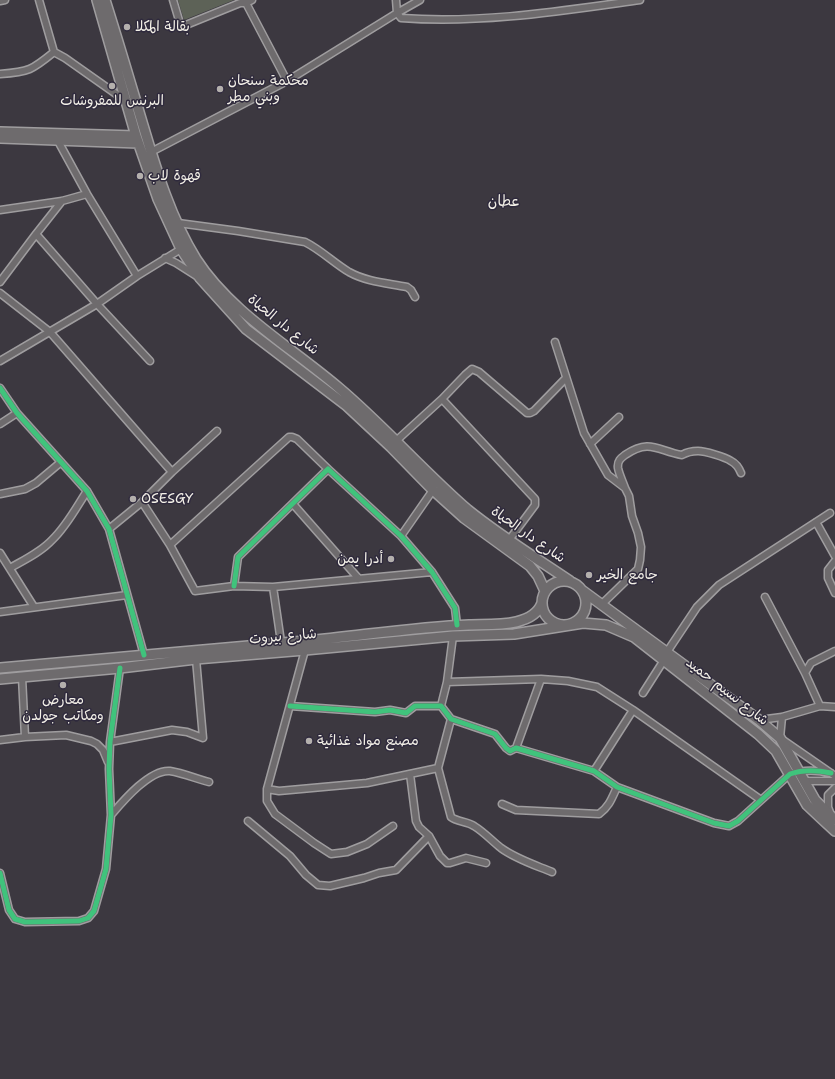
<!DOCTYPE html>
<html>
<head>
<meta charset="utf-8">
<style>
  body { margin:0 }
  canvas { display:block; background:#3c3840 }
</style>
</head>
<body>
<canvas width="835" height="1079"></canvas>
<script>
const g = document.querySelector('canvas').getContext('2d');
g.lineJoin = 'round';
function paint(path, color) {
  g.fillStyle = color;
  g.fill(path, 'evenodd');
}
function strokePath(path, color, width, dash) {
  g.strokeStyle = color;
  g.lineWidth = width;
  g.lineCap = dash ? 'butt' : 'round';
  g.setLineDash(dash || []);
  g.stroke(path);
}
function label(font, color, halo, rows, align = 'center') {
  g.font = font + ' "Shantell Sans","Playpen Sans Arabic",sans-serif';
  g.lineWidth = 3;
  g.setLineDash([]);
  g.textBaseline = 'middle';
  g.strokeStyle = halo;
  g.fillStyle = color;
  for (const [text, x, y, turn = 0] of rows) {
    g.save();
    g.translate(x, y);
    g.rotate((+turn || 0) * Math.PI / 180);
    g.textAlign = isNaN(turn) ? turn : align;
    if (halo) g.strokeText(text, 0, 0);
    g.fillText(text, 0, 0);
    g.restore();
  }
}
const green = new Path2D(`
  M178,0H234L184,20Z`);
const street = new Path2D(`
  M39,0L54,52L65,58L126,101
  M173,0L181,27L240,3H246L252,0
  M396,0L397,13L401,18C481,24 561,11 640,0
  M0,1L5,0
  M246,3L287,81
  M0,74C29,72 32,70 54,52
  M58,141L87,194L137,276
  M151,152L287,81L397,13L420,0
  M0,210L62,201L87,194
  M178,223L238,231L305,242C321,250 334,263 349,272C367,282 387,283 407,287L411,290L415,297
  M36,234L97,304L150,361
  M165,258L176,263L198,277
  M0,282L36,234L62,201
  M0,293L50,332L172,472
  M555,342L584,433L608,475L625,488L629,496L632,516L638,533L641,547L640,560L638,569L602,604
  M0,361L97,304L137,276L181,249
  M0,388L17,413L87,491L109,529L144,655
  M442,399L535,499V505L509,540
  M0,424L17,413
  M396,441L442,399L465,375L472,369L479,372L527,413H530L534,411L566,378
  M590,444L619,417
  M625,488C623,482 619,474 618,468C617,461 621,458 625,455C650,438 658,451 682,455C687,452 692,451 698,451C705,451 725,457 731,461C735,463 739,468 741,473
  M0,494L25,489L36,483L61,462
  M142,502L170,545L195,591L234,586L273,587L432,572
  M293,504L359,579
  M816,522L835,556
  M109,529L142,502L172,472L217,431
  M401,536L433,490
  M170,545L289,437H292L297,439L328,469
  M0,553L34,607
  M835,561L828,570V578L835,593
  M10,568C24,560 41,552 52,540C66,527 76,508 87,491
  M234,586L238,557L328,469L401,536L432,572L455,608L457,625
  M273,587L281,642
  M765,597L805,673L820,706
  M0,612L127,595
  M305,650L267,789V801L275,814L314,843L331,854L347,852L367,844L393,826
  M667,652L697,607L719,585L830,513
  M805,673L811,663L835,651
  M22,677L25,737
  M447,682L541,679L568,681L597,687L633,710L761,800
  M643,693L664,660
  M290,706L375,712L390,710L406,713L415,706H441L451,719L495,734L506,748L510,751L516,748L594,771L617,787L714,823L729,826L738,821L790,774C804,769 817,770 831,773
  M441,706L447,682L453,636
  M782,717L780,738L835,776
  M451,719L438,768L451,817C457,822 467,821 474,826C484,832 492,841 501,848C516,859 535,865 552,872
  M759,720L782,717L820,706L835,707
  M0,740L25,737L66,735L91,741L97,744L103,750L108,762
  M110,742L172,730L187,732L203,738L196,659
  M516,748L541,679
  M594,771L633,710
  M803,781H835
  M267,789L279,791L367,783L438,768
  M502,804L516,810L599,814C609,807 612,798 617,787
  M111,815C123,801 150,769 170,771C183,773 197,779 209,782
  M831,815L828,807V795L835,788
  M248,821L290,856L306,875L318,885L330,886L364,878L379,873L396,870L429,836L419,827L416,821L410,774
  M429,836L440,856L447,863H450L466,858L486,863
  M0,873L9,910L15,919L25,922L79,921L88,918L94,911L106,869L111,815L109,769L110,742L120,668`);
const secondary = new Path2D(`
  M97,0L136,136L158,199L181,249L200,278L246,329L347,406L391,447L433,490L464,518L530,566L538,576L545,591
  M105,0C118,41 130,82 142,122C156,169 170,217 196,259C230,312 291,347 339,388C384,426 423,471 468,510C500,536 536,558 570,581
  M0,132L136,136
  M0,138L138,143
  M542 603a22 22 0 1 1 44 0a22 22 0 1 1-44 0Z
  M583,591L759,720L780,738L815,800L835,820
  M0,668C105,659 210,649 316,640C366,635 418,627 469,625C490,624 533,628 542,603
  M0,679L120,668L196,659L305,650L453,636L514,634L583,623L606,625L634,637L758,734L776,751L807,805L824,821L835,831`);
const cycleway = new Path2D(`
  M0,388L17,413L87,491L109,529L144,655
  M234,586L238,557L328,469L401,536L432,572L455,608L457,625
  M290,706L375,712L390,710L406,713L415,706H441L451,719L495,734L506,748L510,751L516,748L594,771L617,787L714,823L729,826L738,821L790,774C804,769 817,770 831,773
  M0,873L9,910L15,919L25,922L79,921L88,918L94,911L106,869L111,815L109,769L110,742L120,668`);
const markers = [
  [127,27,4,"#b4b0ad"],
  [112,86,4,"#b4b0ad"],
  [220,89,4,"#b4b0ad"],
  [140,176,4,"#b4b0ad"],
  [133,499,4,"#b4b0ad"],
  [391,559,4,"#b4b0ad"],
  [589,575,4,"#b4b0ad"],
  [63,685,4,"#b4b0ad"],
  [309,741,4,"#b4b0ad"]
];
const poiNames = [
  ["بقالة المكلا",135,27],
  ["محكمة سنحان",228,81],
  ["وبني مطر",228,97],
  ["البرنس للمفروشات",112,101,"center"],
  ["قهوة لاب",148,176],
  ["OSESGY",141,499],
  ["أدرا يمن",383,559,"right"],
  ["جامع الخير",597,575],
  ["معارض",63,700,"center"],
  ["ومكاتب جولدن",63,716,"center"],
  ["مصنع مواد غذائية",317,741]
];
const streetNames = [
  ["شارع دار الحياة",283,325,39],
  ["شارع دار الحياة",528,535,35],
  ["شارع بيروت",283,637,-5],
  ["شارع نسيم حميد",727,692,38]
];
const neighbourhoodNames = [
  ["عطان",504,202]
];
paint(green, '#5d6257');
strokePath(street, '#9f9d9f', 9);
strokePath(secondary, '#9f9d9f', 12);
strokePath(street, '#6e6b6d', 6);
strokePath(secondary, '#6e6b6d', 9);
strokePath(cycleway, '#40c37c', 5);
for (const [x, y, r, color] of markers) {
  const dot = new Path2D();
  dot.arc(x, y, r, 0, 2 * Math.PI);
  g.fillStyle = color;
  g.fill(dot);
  strokePath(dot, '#2f2a3d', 1.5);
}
label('14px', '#f4f1e8', '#2f2a3d', poiNames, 'left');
label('14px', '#f4f1e8', '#2f2a3d', streetNames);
label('15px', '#f4f1e8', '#2f2a3d', neighbourhoodNames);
</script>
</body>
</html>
